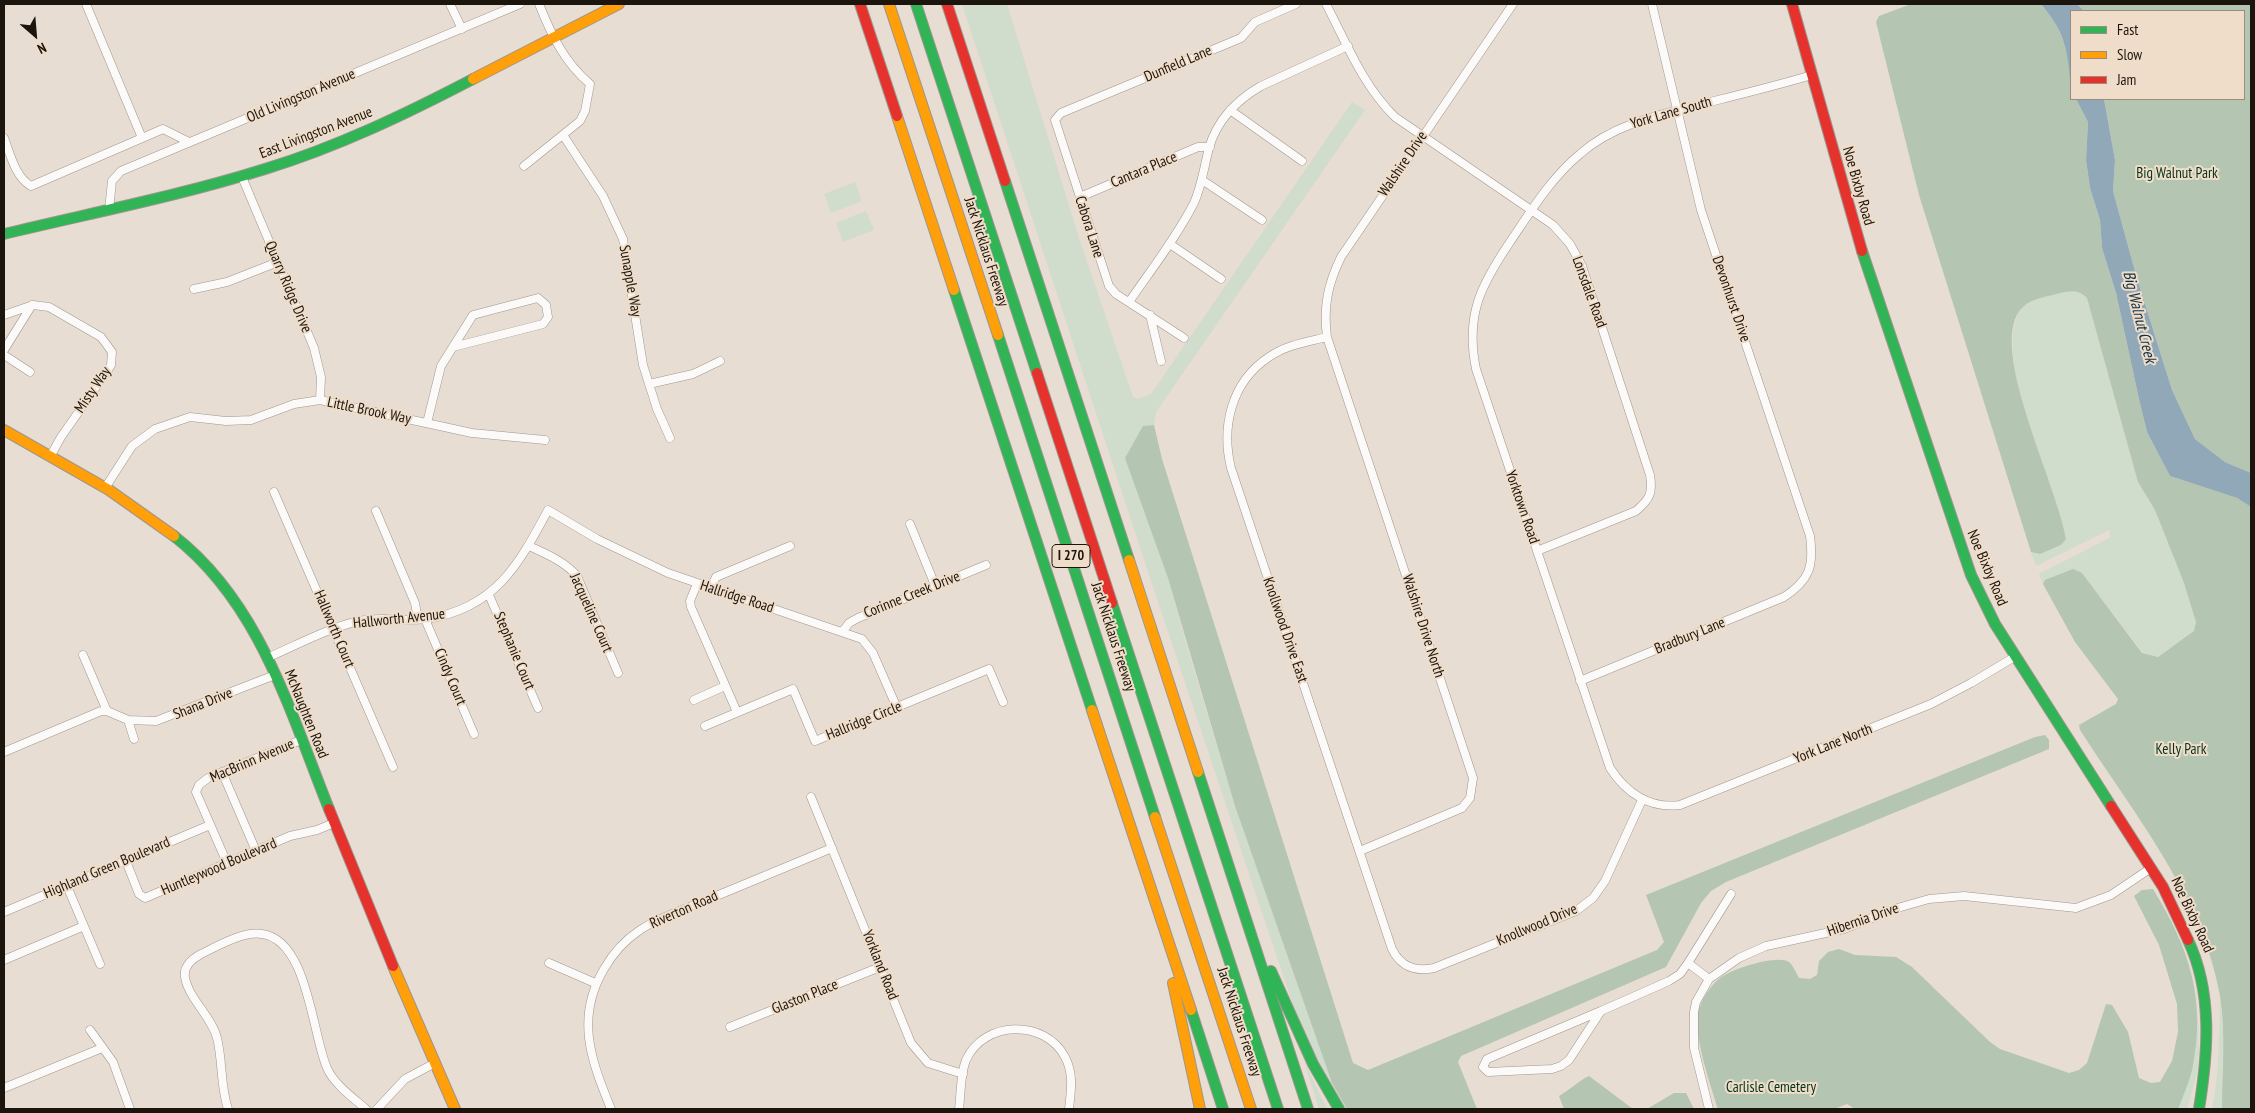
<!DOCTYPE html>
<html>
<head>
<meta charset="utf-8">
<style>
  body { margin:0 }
  #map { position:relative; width:2255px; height:1113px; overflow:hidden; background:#e7ddd2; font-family:"PT Sans Narrow",sans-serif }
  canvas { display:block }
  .frame { position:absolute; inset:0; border:5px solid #1b150e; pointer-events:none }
  .legend { position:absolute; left:2070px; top:10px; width:175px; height:90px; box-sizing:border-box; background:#f0ddc9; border:1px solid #9b8d7e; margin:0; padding:6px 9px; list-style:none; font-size:15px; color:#1b150e }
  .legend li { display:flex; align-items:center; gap:10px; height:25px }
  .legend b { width:25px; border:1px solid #9b8d7e }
  .north { position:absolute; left:10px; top:10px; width:50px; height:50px; -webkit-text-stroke:4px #f0ddc9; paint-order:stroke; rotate:153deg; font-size:14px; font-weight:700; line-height:20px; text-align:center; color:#1b150e }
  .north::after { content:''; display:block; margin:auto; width:18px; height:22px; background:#1b150e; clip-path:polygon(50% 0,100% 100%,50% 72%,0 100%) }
</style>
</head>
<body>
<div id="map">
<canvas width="2255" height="1113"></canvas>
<div class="frame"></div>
<ul class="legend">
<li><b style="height:6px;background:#30b455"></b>Fast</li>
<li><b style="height:6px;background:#ff9f0a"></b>Slow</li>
<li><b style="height:6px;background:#e5322d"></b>Jam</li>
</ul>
<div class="north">N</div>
</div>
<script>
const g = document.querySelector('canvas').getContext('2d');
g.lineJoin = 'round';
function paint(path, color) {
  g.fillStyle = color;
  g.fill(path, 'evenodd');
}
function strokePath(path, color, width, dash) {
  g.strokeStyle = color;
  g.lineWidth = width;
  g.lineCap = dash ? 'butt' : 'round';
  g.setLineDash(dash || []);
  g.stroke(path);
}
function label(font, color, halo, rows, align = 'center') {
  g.font = font + ' "PT Sans Narrow",sans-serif';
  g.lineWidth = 4;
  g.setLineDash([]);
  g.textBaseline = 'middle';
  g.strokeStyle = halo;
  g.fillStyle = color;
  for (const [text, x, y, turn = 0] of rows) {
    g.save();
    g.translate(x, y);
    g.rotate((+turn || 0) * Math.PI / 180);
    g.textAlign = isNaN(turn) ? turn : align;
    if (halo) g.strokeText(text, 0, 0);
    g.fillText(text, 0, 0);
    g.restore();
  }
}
const green = new Path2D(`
  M962,4H1007L1079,238L1133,397L1138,399L1151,394L1352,102L1365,110L1156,412L1154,425L1143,426L1168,578L1188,650L1235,806L1332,1083L1347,1109H1340L1296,1014L1152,584Z
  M855,182L862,201L831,213L824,194Z
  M866,211L874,230L843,242L836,223Z
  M2074,290L2081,292L2087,298L2138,482L2155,510L2184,583L2196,622L2194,631L2186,638L2157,657L2143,653L2082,573L2045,580L2043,584L2039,574L2111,537L2109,530L2036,566L2031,552L2040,554L2061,545L2066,539C2058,487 1985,347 2024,306C2034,294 2060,293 2074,290Z
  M2220,996L2223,1030L2222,1109H2212C2220,1072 2219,1034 2220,996Z
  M2198,1010L2199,1054L2197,1073L2187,1109H2178C2191,1073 2196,1049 2198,1010Z
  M1304,1061L1327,1109H1319Z`);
const forest = new Path2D(`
  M1911,4H2041C2067,34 2071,60 2071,99H2076L2088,122L2086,160L2090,188L2100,220L2102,248L2116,293L2139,399L2147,432L2170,476L2237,498L2251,507V1109H2222C2222,1072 2226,1033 2220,996C2204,899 2132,811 2080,730L2079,725L2116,704L2118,699L2075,642L2043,584L2045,580L2073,569L2082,573L2142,653L2158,657L2194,631L2196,622L2184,583L2155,510L2138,482L2087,298C2076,286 2063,293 2048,296C2035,299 2024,302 2017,315C1993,359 2058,488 2066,539L2061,545L2040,554L2031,552L1919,195L1876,22L1879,16Z
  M2077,4H2251V473L2225,462L2195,439L2172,390L2136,275L2113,191L2115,160L2104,99H2244V11H2084Z
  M1154,425L1162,459L1353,1063L1368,1070L1657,950L1664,942L1646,895L2035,737L2045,735L2049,740V749L1726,882L1711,891L1701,903L1666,967L1461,1056L1458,1062L1477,1109H1347L1332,1083L1235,806L1168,578L1125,458L1143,426Z
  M2153,889C2189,948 2207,999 2192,1070C2189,1083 2183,1096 2178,1109H1855L1847,1104L1834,1109H1718C1711,1087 1693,1034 1698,1013C1701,1000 1710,986 1720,978C1731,969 1778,954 1789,962C1793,965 1796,973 1799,978L1810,979L1817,975L1819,961L1828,952L1839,949L1855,955L1896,957L1912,967L1990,1042L2000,1049L2069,1073L2079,1070L2087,1063L2106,1004L2112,1005L2128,1032L2139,1078L2151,1083L2160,1082L2172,1061L2178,1032L2177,1004L2159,945L2134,896L2142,890Z
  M1589,1076L1633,1109H1564L1559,1096C1570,1090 1578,1081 1589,1076Z
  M1674,1093H1686L1694,1109H1647Z`);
const water = new Path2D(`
  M2041,4H2077L2084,11H2071V86C2067,49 2066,34 2041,4Z
  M2076,99H2104L2115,160L2113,191L2136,275L2172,390L2195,439L2225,462L2251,473V507L2237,498L2170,476L2147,432L2139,399L2116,293L2102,248L2100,220L2090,188L2086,160L2088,122Z`);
const street = new Path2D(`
  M86,4L142,138
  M450,4L462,29
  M1326,4C1346,42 1363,86 1395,117L1553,225L1570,244L1582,266L1650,475C1653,493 1650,499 1636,511L1537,551
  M1812,75C1775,86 1738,95 1702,104C1659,115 1614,124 1580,154C1551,178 1531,211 1510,242C1481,285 1465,315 1476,369L1610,768C1626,793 1650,809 1680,805L1931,704L1971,683L2016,656
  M1230,110L1302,161
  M563,135L603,196L623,239L643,365L657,409L670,438
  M4,138C10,153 15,177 31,186L163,129L189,142
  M524,166L580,121L585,111L590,84C564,62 551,34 539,4
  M242,177L314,348L321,377L320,400
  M1202,180L1262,220
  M1080,197L1198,147H1210
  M109,210L112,181L121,171L520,4
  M1170,244L1221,279
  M194,289L227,282L278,262
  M1129,302C1151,270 1176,238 1194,203C1202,185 1204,167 1209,148C1217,120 1237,100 1261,86L1348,46
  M4,315L33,305L49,307L101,337L112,352L111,365L108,370L61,437L50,457
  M1150,315L1161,361
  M1327,337C1307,342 1286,345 1269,357C1231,382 1221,427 1231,468L1392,949C1401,967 1415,972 1434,968L1576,911L1593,898L1605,881L1642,800
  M1184,338L1116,294L1109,286L1055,120L1061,113L1241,38L1255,22L1296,4
  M4,350L32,305
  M4,355L30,372
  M649,384L693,374L720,361
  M427,423L441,366L473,315L538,298L546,305L548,317L543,324L453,347
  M105,488L132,446L155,429L190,417L226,421L251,420L294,404L320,400L472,433L545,440
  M274,492L393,767
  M376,511L415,603L418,619
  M910,524L935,585
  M529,546C546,554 564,561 577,576L618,673
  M697,584L690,601L691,607L737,712
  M711,587L716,577L790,546
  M489,595L538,708
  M425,619L474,734
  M843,631L849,623L858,618L986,565
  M83,655L107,711
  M267,658C297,645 328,628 359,621C382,616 405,622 427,619C495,608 518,566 548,510L597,539L668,573L862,639L873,653L897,708
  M1580,681L1784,597C1810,580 1814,566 1810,536L1701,210L1652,4
  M694,700L725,686
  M128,720L134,739
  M705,726L793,689L815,741L989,669L1003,702
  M4,752L101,711H107L128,720L156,721L275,675
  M222,772L256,851
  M811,797L911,1043L928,1063L963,1074
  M1360,851L1462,808L1470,798L1473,778L1327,337C1323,306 1328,284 1341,257L1513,4
  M126,861L139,894L145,898L290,836L317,830L334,823
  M227,863L196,792L199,785L208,778L301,740
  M67,886L100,964
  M4,912L210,825
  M4,960L84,926
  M549,963L595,983
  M1688,963L1731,894
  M1601,1011L1487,1059L1483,1067L1488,1072L1552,1069L1561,1066L1569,1060L1601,1011L1669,981L1680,974L1688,963L1709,979
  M730,1027L880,967
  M90,1030L113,1062L130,1109
  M4,1088L102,1048
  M228,1109C220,1085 223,1062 217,1038C212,1017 188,998 185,977C183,966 192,959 201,954C218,946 243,931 262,934C308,940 312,1034 327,1068C334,1084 352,1097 366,1109
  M377,1109L405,1079L435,1063
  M611,1109C591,1060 575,1018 604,969C613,953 625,940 640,930C661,916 686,909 709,899C750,882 791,865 832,848
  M959,1109C961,1094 960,1075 966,1060C984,1020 1045,1019 1065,1057C1074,1074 1071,1091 1069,1109
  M1709,1109L1694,1048V1012L1696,1002L1709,979L1739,958L1766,946L1844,929L1894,909L1929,899L1964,896L2076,908L2111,895L2151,868`);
const fast = new Path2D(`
  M916,4L1037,373
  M1005,181L1129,560
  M4,234C91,213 179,196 265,169C337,147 406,114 473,79
  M1862,251L1971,575L1995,624L2111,806
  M954,290L1092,710
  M998,335L1155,817
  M174,536C260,603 290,712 329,809
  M1112,603L1278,1109
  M1198,772L1308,1109
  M2188,940C2213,993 2208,1053 2199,1109
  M1271,971L1313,1064L1339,1109
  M1191,1010L1223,1109`);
const slow = new Path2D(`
  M889,4L998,335
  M473,79L619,4
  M897,116L954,290
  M4,430L109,490L174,536
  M1129,560L1198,772
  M1092,710L1191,1010
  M1155,817L1251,1109
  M393,966L455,1109
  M1173,983L1200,1109`);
const jam = new Path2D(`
  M860,4L897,116
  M947,4L1005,181
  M1792,4L1862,251
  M1037,373L1112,603
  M2111,806L2163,887L2188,940
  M329,809L393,966`);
const shields = [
  [1071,556,38]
];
const shieldNames = [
  ["I 270",1071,556]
];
const streetNames = [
  ["Dunfield Lane",1178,64,-23],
  ["Old Livingston Avenue",301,96,-23],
  ["York Lane South",1671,113,-16],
  ["East Livingston Avenue",316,133,-21],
  ["Walshire Drive",1403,164,-56],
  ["Cantara Place",1144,170,-23],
  ["Noe Bixby Road",1858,186,74],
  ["Cabora Lane",1089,227,72],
  ["Jack Nicklaus Freeway",986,252,72],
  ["Sunapple Way",630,281,80],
  ["Quarry Ridge Drive",288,287,67],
  ["Lonsdale Road",1589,292,70],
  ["Devonhurst Drive",1731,299,71],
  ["Misty Way",93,390,-56],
  ["Little Brook Way",369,411,12],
  ["Yorktown Road",1522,507,71],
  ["Noe Bixby Road",1987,568,67],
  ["Corinne Creek Drive",912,595,-22],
  ["Hallridge Road",737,597,18],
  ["Jacqueline Court",591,613,66],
  ["Hallworth Avenue",399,619,-6],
  ["Walshire Drive North",1423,626,72],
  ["Hallworth Court",334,629,67],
  ["Knollwood Drive East",1285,630,71],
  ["Bradbury Lane",1690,636,-22],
  ["Jack Nicklaus Freeway",1113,637,72],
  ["Stephanie Court",514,651,67],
  ["Cindy Court",450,677,67],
  ["Shana Drive",203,704,-22],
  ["McNaughten Road",306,714,68],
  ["Hallridge Circle",864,721,-22],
  ["York Lane North",1833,744,-22],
  ["MacBrinn Avenue",252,761,-23],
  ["Huntleywood Boulevard",219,867,-23],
  ["Highland Green Boulevard",107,868,-23],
  ["Riverton Road",684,910,-24],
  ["Noe Bixby Road",2192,915,65],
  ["Hibernia Drive",1863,920,-19],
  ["Knollwood Drive",1537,925,-23],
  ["Yorkland Road",880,965,68],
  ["Glaston Place",805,997,-22],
  ["Jack Nicklaus Freeway",1239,1022,72]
];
const parkNames = [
  ["Big Walnut Park",2177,174],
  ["Kelly Park",2181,750],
  ["Carlisle Cemetery",1771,1088]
];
const waterNames = [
  ["Big Walnut Creek",2139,317,76]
];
paint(green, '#d0dccc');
paint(forest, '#b4c5b2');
paint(water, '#90a8b7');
strokePath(street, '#9d968e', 9);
strokePath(fast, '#9d968e', 12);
strokePath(slow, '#9d968e', 12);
strokePath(jam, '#9d968e', 12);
strokePath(street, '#fbfaf8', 8);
strokePath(fast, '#30b455', 10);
strokePath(slow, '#ff9f0a', 10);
strokePath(jam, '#e5322d', 10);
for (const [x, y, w] of shields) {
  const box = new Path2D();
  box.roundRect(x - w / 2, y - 11.5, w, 23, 4);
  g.fillStyle = '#f0ddc9';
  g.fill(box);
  strokePath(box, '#1b150e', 1);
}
label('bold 14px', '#1b150e', null, shieldNames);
label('15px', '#1b150e', '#f0ddc9', streetNames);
label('15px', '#00351b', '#f0ddc9', parkNames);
label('italic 16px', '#0d2f43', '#f0ddc9', waterNames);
</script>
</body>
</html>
